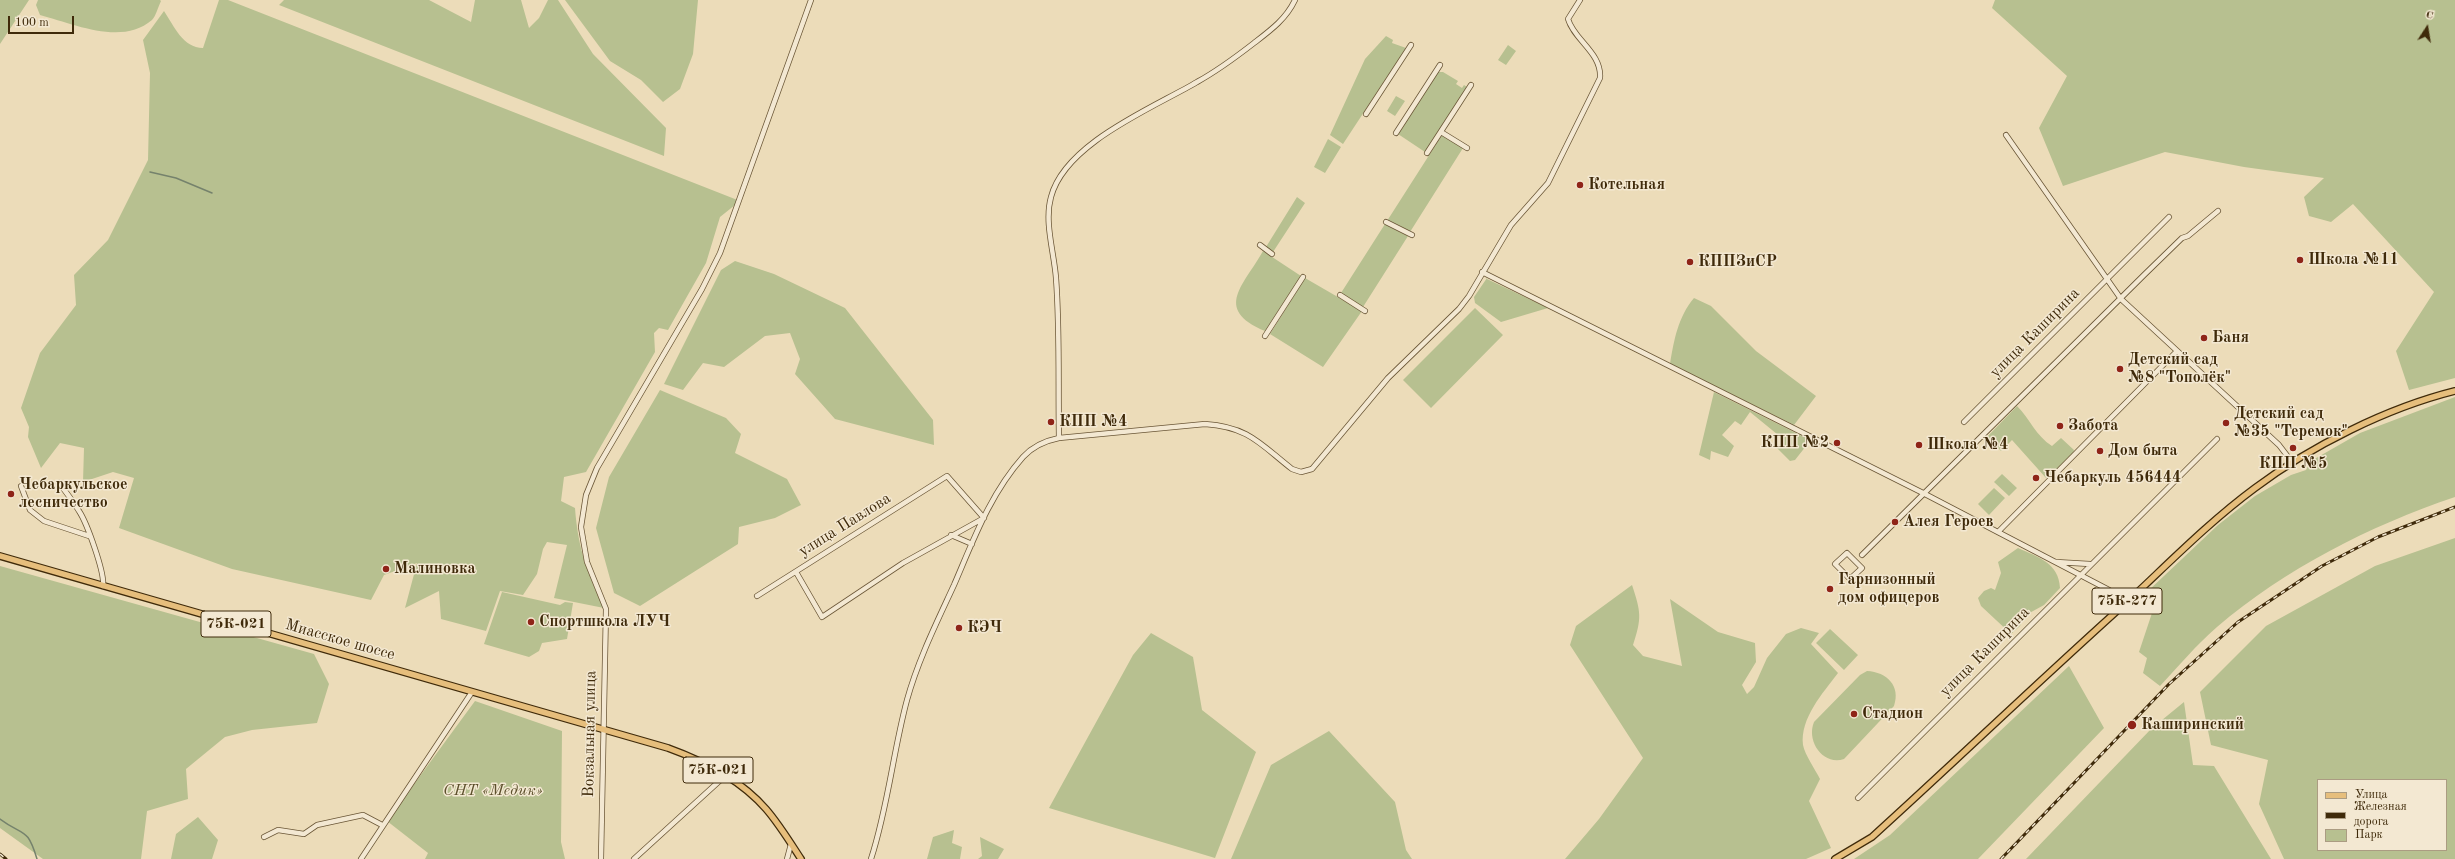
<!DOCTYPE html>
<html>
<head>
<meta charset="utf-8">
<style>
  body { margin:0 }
  #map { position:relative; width:2455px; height:859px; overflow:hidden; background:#ecdcb9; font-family:"Old Standard TT",serif }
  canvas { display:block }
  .legend { position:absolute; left:2317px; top:779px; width:130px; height:72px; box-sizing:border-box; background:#f3e8d2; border:1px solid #ab9c82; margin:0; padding:5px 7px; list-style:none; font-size:12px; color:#3f2a0a }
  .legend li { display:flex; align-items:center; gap:8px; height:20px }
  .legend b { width:20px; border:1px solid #ab9c82 }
  .north { position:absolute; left:2407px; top:8px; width:40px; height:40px; -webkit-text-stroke:3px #f3e8d2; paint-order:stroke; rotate:12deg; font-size:11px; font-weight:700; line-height:16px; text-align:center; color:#3f2a0a }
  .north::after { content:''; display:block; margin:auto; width:14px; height:18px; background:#3f2a0a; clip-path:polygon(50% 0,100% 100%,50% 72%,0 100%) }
  .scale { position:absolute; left:8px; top:16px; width:66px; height:18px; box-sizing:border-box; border:2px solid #3f2a0a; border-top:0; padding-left:5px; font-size:12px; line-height:14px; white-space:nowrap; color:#3f2a0a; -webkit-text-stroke:3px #f3e8d2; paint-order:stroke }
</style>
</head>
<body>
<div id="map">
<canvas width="2455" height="859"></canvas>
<ul class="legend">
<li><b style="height:5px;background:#e6be7c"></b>Улица</li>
<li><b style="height:5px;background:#3f2a0a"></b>Железная дорога</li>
<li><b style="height:11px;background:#b7c090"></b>Парк</li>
</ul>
<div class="north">С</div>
<div class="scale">100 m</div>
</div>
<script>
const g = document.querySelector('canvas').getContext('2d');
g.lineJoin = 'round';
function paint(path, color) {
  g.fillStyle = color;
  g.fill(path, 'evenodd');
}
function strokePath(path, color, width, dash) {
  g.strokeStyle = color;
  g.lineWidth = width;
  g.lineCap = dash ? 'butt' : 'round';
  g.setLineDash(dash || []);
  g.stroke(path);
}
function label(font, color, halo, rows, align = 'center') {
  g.font = font + ' "Old Standard TT",serif';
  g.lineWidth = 3;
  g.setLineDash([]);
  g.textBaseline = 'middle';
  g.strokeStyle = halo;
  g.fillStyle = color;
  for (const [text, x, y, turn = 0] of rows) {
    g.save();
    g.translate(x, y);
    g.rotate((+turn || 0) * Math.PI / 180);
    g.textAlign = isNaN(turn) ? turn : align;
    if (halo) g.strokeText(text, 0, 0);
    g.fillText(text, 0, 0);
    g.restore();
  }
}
const green = new Path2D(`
  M0,0H29L0,44Z
  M38,0H160L161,1C158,7 156,16 152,20C122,46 74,24 40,15L36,5Z
  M219,0H228L740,201L720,217L706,263L668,330L659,328L654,333L655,352L586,472L564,477L561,501L575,508C578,549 587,572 604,608L554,598L567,545L547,542L543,549L537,574L523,595L500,591L486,631L441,619L439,591L405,608L417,563L384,575L371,600L232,569L119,528L134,478L113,472L83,482L84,448L60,443L41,468L28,437L29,427L21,408L40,353L76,305L74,275L108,240L148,160L150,73L143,40L164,11C174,26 183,48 203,48Z
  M284,0H429L471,22L475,0H521L529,28L539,18L548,0H558L593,54L666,128L664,156L279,5Z
  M565,0H698L693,54L680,89L663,102L641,80L610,61Z
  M1995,0H2455V378L2409,390L2396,351L2434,292L2353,204L2331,222L2309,216L2304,197L2324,178L2244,167L2165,152L2063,186L2039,128L2067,76L1992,8Z
  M1386,36L1393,40L1392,43L1406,48L1343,144L1330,135L1365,59Z
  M1508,45L1516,51L1506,65L1498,60Z
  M1438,72H1443L1458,81L1456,84L1462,88L1464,85L1467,87L1425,152L1398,134Z
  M1396,96L1405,101L1395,116L1387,111Z
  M1442,135L1463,148L1410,232L1387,221Z
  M1328,139L1341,147L1325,173L1314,167Z
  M1297,197L1305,203L1273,252L1266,247Z
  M1385,224L1408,236L1363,307L1341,293Z
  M1263,251L1301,276L1265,331C1212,309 1245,284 1263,251Z
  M735,261L774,274L845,308L933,420L934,445L835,419L795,374L800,359L790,333L765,336L724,367L703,363L683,390L664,384L721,270Z
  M1305,278L1362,311L1323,367L1270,334Z
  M1487,278V279L1548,308L1501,322L1475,303L1474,297Z
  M1694,298L1711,306L1756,351L1816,396L1794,425L1670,364C1674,340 1678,317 1694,298Z
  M1475,308L1503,335L1431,408L1403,380Z
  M660,390L726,418L741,434L735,453L787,479L801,505L775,518L739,527L738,544L640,606L614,593L596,528L609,477Z
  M1714,392L1810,440V441L1795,460L1790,461L1777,448L1783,439L1750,412L1741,425L1735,421L1722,435L1734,446L1728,457L1711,451L1710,460L1699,455Z
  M2455,397V497C2369,526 2285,569 2217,627C2196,645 2178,667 2160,686L2143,673L2147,658L2139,652L2156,601L2147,592L2218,525L2255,496L2291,475L2306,470L2311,461L2360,433Z
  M2017,406C2030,419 2036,436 2052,446L2061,438L2074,450L2073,454L2049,478H2046L2012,440L2001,451L1987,437Z
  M2002,474L2017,488L2009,496L1994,482Z
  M1994,488L2005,498L1989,515L1978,504Z
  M2455,538V859H2284L2259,804L2268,760L2211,745L2200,692L2266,626L2375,566ZM2318,780H2446V850H2318Z
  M2018,548C2038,557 2059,563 2060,588L2044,605L2024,616L2020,626L2011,634L1981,606L1978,598L1984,591L1991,588L1995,590L2001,573L1998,562Z
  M0,566L314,654L329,684L317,723L252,730L225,737L186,769L188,799L147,811L141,859H43L0,828Z
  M1632,585C1641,612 1642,618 1633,645L1643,656L1682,666L1670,599L1718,632L1755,643L1756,662L1742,685L1747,694L1754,687L1767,658L1786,634L1801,628L1819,633L1811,644L1838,673C1823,693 1800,718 1803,745C1805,755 1815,769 1820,779L1809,801L1831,848L1806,859H1565L1599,819L1643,758L1570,645L1576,626Z
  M502,592L560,605L565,602L573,603L567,639L542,643L539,651L529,657L484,644Z
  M1830,629L1858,655L1844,670L1816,643Z
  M1151,633L1193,657L1202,710L1256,752L1215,858L1049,808L1133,655Z
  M2069,666L2104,728L1978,859H1854L1890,835Z
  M1867,671C1887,672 1901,686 1894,706L1844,759C1823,766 1806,741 1814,722L1860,675Z
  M475,701L562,731L561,842L565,859H425L428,853L387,821Z
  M2184,702L2193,765L2214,766L2271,859H2026L2151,729Z
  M1329,731L1395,802L1406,850L1412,859H1231L1271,765Z
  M198,817L218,840L212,859H171L176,834Z
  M954,830L952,843L962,847L960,859H927L933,837Z
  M980,837L1004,849L998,859H978L982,856Z`);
const stream = new Path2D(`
  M150,172L176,178L212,193
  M0,819C24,837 27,826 37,859`);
const minor = new Path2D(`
  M1366,114L1411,45
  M1441,132L1467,148
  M1396,133L1440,65
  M2006,135L2121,299L2279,445L2292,462
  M1427,153L1471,85
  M1386,222L1412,235
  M1260,245L1272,254
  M1482,272L1923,493L2109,590L2126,602
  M1340,295L1365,311
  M1265,336L1303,277
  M1964,422L2169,217
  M1059,438C1058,385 1060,331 1056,278C1054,252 1044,222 1051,197C1065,143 1153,108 1197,82C1217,71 1236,57 1254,43C1271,30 1286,19 1295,0
  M59,483C66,492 73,501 79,511C87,523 105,573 103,586
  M21,486L30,510L44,521L89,536
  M1998,532L2177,351
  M951,535L972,544
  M1847,553L1862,568L1850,579L1835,564Z
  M1862,555L2144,275L2182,238L2188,236L2218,211
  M2056,562L2090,564
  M796,572L822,617L903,563L984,518
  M757,596L947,476L984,518
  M1858,798L2217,439
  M264,837L278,830L304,834L317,825L363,815L382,825
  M361,859L472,692
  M601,859L606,609L587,562L581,527L586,495L597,468L702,289L720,253L811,0
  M634,859L726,775
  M787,859L791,844
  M871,859C888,807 893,752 907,700C918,660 937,622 954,585C973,541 990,494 1023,457C1033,446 1044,441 1059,438L1205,424C1249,427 1260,444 1292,469L1301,472L1312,469L1388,378L1459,309L1469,296L1511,225L1548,183L1600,78C1602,53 1574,40 1568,19L1580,0`);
const major = new Path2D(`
  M0,556L668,748C704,761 740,779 766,809C779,824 790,842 801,859
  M1835,859L1872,837C1958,759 2041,679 2127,602C2169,563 2209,522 2255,488C2311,446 2387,408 2455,391`);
const rail = new Path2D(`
  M0,854L6,859
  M2001,859L2169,684L2238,622L2322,566L2378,537L2455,507`);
const markers = [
  [1580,185,4,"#8f2418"],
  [2300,260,4,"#8f2418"],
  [1690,262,4,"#8f2418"],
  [2204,338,4,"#8f2418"],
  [2120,369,4,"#8f2418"],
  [1051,422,4,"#8f2418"],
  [2226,423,4,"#8f2418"],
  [2060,426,4,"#8f2418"],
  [1837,443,4,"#8f2418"],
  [1919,445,4,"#8f2418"],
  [2293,448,4,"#8f2418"],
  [2100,451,4,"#8f2418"],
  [2036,478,4,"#8f2418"],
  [11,494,4,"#8f2418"],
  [1895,522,4,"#8f2418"],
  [386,569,4,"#8f2418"],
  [1830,589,4,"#8f2418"],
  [531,622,4,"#8f2418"],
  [959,628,4,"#8f2418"],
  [1854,714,4,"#8f2418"],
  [2132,725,5,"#8f2418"]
];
const shields = [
  [2127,601,70],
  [236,624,70],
  [718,770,70]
];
const shieldNames = [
  ["75К-277",2127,601],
  ["75К-021",236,624],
  ["75К-021",718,770]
];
const poiNames = [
  ["Котельная",1588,185],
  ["Школа №11",2308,260],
  ["КППЗиСР",1698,262],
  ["Баня",2212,338],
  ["Детский сад",2128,360],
  ["№8 \"Тополёк\"",2128,378],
  ["Детский сад",2234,414],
  ["№35 \"Теремок\"",2234,432],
  ["КПП №4",1059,422],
  ["Забота",2068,426],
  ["КПП №2",1829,443,"right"],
  ["Школа №4",1927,445],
  ["Дом быта",2108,451],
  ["КПП №5",2293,464,"center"],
  ["Чебаpкуль 456444",2044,478],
  ["Чебаркульское",19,485],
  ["лесничество",19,503],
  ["Алея Героев",1903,522],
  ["Малиновка",394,569],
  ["Гарнизонный",1838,580],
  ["дом офицеров",1838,598],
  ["Спортшкола ЛУЧ",539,622],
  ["КЭЧ",967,628],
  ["Стадион",1862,714],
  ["Каширинский",2141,725]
];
const streetNames = [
  ["улица Каширина",2035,333,-45],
  ["улица Павлова",845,525,-32],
  ["Миасское шоссе",340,640,16],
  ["улица Каширина",1985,652,-45],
  ["Вокзальная улица",590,734,-89]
];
const parkNames = [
  ["СНТ «Медик»",493,791]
];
paint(green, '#b7c090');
strokePath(stream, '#75826c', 1.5);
strokePath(minor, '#6a5636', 6);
strokePath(major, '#3f2a0a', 8);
strokePath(minor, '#f3e8d2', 4.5);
strokePath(major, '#e6be7c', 5.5);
strokePath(rail, '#3f2a0a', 3);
strokePath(rail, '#f3e8d2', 1.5, [4.5]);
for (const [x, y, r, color] of markers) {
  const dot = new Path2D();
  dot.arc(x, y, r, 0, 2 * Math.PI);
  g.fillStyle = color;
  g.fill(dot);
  strokePath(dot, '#f3e8d2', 1.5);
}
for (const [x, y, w] of shields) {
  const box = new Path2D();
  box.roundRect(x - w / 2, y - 13, w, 26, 3);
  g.fillStyle = '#f3e8d2';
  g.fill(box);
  strokePath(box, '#3f2a0a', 1);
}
label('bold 15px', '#3f2a0a', null, shieldNames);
label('bold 16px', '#3f2a0a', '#f3e8d2', poiNames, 'left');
label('16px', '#3f2a0a', '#f3e8d2', streetNames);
label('italic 16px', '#5d502c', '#f3e8d2', parkNames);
</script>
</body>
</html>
